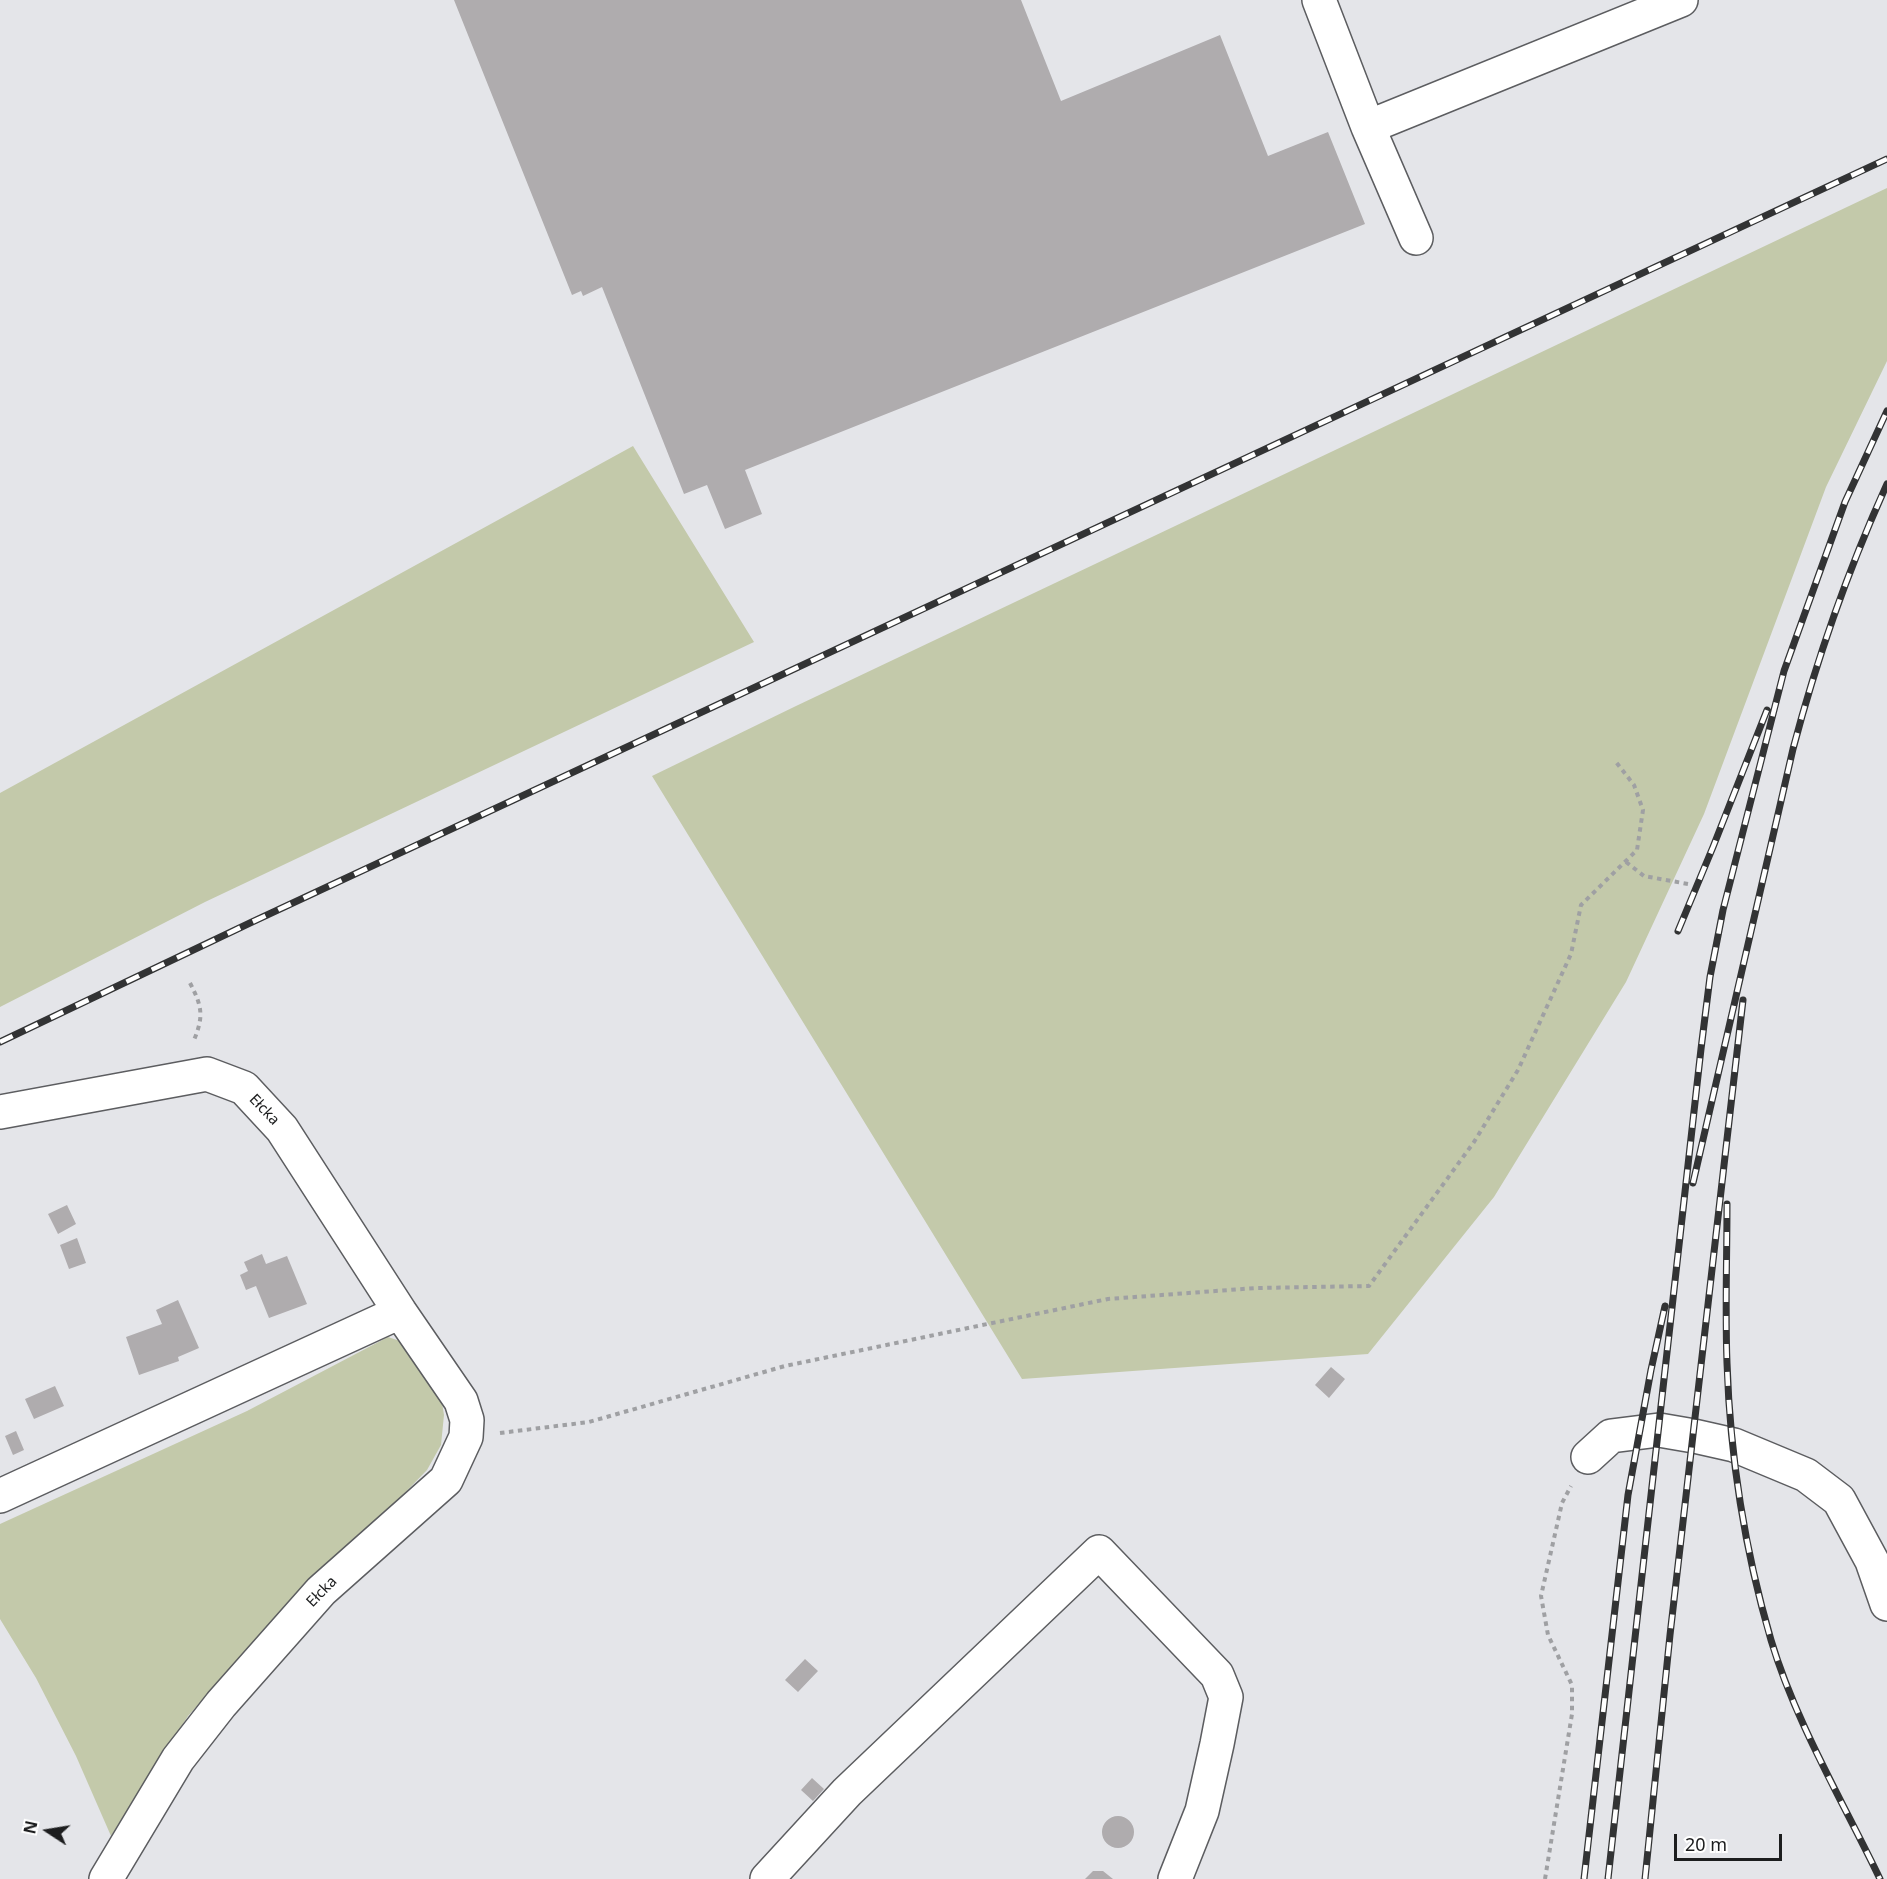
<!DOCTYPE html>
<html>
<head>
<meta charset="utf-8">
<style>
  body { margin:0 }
  #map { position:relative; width:1887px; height:1879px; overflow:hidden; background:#e4e5e9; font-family:"Noto Sans",sans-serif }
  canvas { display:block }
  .north { position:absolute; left:18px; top:1801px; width:60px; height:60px; -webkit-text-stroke:4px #fff; paint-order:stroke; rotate:282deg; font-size:16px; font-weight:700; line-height:24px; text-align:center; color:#1c1d1e }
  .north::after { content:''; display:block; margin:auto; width:21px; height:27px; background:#1c1d1e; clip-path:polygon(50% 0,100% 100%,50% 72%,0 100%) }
  .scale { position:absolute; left:1674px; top:1834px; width:108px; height:27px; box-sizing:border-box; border:3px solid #1c1d1e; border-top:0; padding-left:8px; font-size:18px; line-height:21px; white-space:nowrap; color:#1c1d1e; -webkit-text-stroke:4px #fff; paint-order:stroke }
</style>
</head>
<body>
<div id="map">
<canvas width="1887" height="1879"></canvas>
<div class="north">N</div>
<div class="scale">20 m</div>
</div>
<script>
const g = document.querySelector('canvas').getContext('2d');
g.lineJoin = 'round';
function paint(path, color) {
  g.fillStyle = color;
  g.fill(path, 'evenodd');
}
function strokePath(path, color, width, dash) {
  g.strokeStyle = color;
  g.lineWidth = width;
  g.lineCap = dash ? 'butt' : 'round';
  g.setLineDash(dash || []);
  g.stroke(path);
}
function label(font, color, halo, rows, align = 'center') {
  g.font = font + ' "Noto Sans",sans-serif';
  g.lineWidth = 6;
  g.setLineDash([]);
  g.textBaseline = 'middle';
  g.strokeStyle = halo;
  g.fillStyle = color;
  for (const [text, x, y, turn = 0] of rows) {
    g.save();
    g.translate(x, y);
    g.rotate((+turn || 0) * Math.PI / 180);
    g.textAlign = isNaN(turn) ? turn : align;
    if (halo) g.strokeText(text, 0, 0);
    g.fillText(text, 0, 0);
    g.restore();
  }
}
const green = new Path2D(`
  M1887,188V361L1826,487L1704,814L1626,982L1494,1197L1368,1354L1022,1379L652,776L796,706Z
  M633,446L754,642L205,902L0,1007V793Z
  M388,1337L406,1343L440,1390L444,1415L441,1445L427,1470L392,1506L294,1597L188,1716L111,1836L76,1756L36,1678L0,1619V1524L247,1411Z`);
const building = new Path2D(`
  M454,0H1021L1061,101L1220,35L1268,156L1328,132L1365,224L745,470L762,514L725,529L707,485L684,494L602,287L583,296L581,291L572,295Z
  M67,1205L76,1224L58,1234L48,1214Z
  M77,1238L86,1263L69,1269L60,1245Z
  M262,1254L266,1264L287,1256L307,1304L269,1318L256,1286L246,1290L240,1275L248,1271L244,1262Z
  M178,1300L199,1348L178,1357L179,1361L139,1375L126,1337L162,1324L156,1310Z
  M1331,1367L1345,1379L1329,1398L1315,1385Z
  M55,1386L64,1406L34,1419L25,1399Z
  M16,1431L24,1450L13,1455L5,1436Z
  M805,1659L818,1671L798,1692L785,1680Z
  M812,1778L824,1789L813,1801L801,1790Z
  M1102 1832a16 16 0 1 1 32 0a16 16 0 1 1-32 0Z
  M1093,1871H1103L1113,1879H1085Z`);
const path = new Path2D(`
  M1626,862L1644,876L1688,884
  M190,983C202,1006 204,1016 194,1040
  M500,1433L589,1422L785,1366L1108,1299L1256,1288L1369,1286L1474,1142L1518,1070L1571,954L1581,905L1637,850L1643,810L1634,785L1616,762
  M1545,1879L1572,1714V1685L1548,1635L1541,1596L1562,1503L1571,1486`);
const minor = new Path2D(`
  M1319,0L1368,127L1416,238
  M1368,127L1681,0
  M0,1112L207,1074L244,1088L282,1129L400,1312L461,1401L467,1420L466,1437L446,1480L321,1591L221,1704L178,1759L106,1879
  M1588,1457L1611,1436L1659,1430L1694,1436L1734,1445L1806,1475L1839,1500L1872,1561L1887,1604
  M0,1496L400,1312
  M767,1879L847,1792L1099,1552L1217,1675L1226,1697L1217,1744L1202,1811L1175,1879`);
const rail = new Path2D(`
  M1678,931L1713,847L1767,710
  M0,1042L252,922L1887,159
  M1693,1183L1793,749C1817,658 1848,570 1887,484
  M1727,1204C1727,1257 1725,1310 1727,1363C1730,1455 1745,1551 1771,1640C1795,1721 1843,1802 1880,1879
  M1584,1879L1628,1495L1651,1370L1665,1306
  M1608,1879L1701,1049L1710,977L1723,910L1784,671L1845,502L1887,411
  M1645,1879L1670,1635L1743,1000`);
const streetNames = [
  ["Ełcka",264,1110,46],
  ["Ełcka",322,1592,-46]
];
paint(green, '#c3c9aa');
paint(building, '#afacae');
strokePath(minor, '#5c5d60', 36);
strokePath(path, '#9fa0a3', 4, [4.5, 4.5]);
strokePath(minor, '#fff', 33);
strokePath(rail, '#323334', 7);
strokePath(rail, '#fff', 4.5, [14]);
label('15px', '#1c1d1e', '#fff', streetNames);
</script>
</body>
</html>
